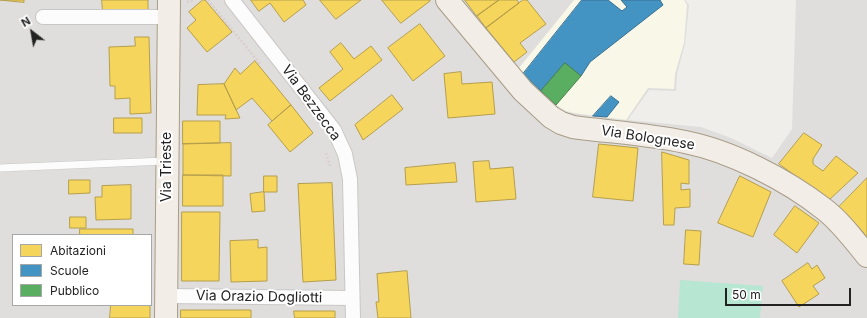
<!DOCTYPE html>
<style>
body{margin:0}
#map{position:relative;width:867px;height:318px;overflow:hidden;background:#f0eeeb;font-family:Inter,sans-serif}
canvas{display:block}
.legend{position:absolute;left:12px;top:234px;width:140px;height:72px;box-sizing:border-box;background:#fff;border:1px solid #a7a7a7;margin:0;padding:5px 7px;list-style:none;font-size:12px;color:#222}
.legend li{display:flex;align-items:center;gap:8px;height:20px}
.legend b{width:20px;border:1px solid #a7a7a7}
.north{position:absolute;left:12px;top:12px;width:40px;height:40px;-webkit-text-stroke:3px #fff;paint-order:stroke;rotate:329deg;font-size:11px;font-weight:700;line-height:16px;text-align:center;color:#222}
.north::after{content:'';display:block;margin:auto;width:14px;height:18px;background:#222;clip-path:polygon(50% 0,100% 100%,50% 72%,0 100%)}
.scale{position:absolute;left:725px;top:288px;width:126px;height:18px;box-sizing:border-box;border:2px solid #222;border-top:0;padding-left:5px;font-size:12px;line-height:14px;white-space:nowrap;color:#222;-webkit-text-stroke:3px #fff;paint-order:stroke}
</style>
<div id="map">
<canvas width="867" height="318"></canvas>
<ul class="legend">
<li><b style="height:11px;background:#f6d55c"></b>Abitazioni</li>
<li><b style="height:11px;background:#4393c3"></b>Scuole</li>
<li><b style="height:11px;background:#5aae61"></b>Pubblico</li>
</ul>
<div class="north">N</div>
<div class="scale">50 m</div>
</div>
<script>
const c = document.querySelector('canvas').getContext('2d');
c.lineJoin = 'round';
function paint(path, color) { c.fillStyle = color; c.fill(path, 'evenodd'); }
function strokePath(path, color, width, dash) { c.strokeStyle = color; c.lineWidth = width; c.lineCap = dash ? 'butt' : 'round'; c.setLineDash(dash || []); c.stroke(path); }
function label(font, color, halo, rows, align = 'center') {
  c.font = font + ' Inter,sans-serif'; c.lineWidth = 4; c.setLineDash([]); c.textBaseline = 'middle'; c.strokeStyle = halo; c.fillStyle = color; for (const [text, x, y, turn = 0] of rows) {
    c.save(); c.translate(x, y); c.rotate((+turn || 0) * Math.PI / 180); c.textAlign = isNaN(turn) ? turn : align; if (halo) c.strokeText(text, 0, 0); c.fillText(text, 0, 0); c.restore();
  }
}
paint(new Path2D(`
 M0,0h685l4,5 -4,39 -8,30 -1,17 -27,-1 -21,30 73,7 30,11 41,20 20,-29 4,-129h71v318h-867zM13,235h138v70h-138z`), '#dfdedc');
paint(new Path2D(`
 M574,0h110l3,5 -3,38 -9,31 -1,15 -26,-1 -22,32 -52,-7 -8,-2 -10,-6 25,-29 -16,-13 -24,28 -22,-23z`), '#f8f7e8');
paint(new Path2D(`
 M680,280l83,6 -3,32h-82z`), '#b7e6d2');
const homes = new Path2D(`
 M0,0h24v2z
 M102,0h46v10l-45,1z
 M203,0h2l27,32 -25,20 -20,-24 9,-8 -7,-8z
 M251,0h52l3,5 -22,17 -14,-19 -11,8z
 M320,0h41l-25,19z
 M382,0h48v1l-29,22z
 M465,0h34l-22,16z
 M499,0h18l2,3 -33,25 -9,-12z
 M523,0h4l19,24 -26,19 7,9 -13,10 -28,-34z
 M420,24l25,32 -32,25 -25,-33z
 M135,37h14l2,76 -21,1v-16l-15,1v-13h-5l-1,-39 26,-1z
 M341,43l13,16 17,-13 11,14 -52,41 -11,-13 24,-19 -13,-17z
 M255,61l36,44 -19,16 -20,-23 -16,12 -12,-26 11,-16 5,6z
 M461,72l1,12 30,-2 3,32 -47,4 -4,-44z
 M224,84l16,34 -15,1 1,-4h-29l1,-30z
 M392,95l11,14 -40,31 -8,-15z
 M291,105l22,28 -23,19 -22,-27z
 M114,118h28v15h-28z
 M183,121h37v22l-37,1z
 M804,133l18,12 -9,14v5l10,7 13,-15 22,17 -29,27 -50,-36z
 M231,143v33l-48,-1v-31z
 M599,144l39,4 -5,53 -40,-4z
 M662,152l27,8v24l-8,-1v7l9,-1v18l-15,1 -1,17h-10z
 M489,161l1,8 23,-2 3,32 -40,3 -3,-40z
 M455,163l2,19 -51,3 -1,-17z
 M183,175h40v31h-40z
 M264,176h13v16h-13z
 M740,176l31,16 -18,45 -35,-14z
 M867,178v60l-4,-6 -24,-25z
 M69,180h21v13l-21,1z
 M332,183l4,97 -33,2 -5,-98z
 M131,185v34l-35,1 -1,-23h7v-11z
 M264,192l1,19 -13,1 -2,-18z
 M795,206l24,17 -22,30 -23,-18z
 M182,212h38l-1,69h-37z
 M70,217h16v11h-16z
 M80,229h53v6h-53z
 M686,230l15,1 -2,34 -15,-1z
 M258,240v8l9,-1v34l-36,1 -1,-41z
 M808,263l4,6 5,-4 8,13 -12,8 6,8 -20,13 -17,-26z
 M407,271l4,47h-33l-2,-16h3l-2,-28z
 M111,305h39v13h-40z
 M181,310h70v8h-70z
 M294,311h41v7h-40z`);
paint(homes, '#f6d55c');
strokePath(homes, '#b69f4b', 1);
const schools = new Path2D(`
 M582,0h26l14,11 5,-4 -6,-7h39l3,5 -73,57 -9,14 -16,-13 -24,28 -18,-17z
 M611,96l8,6 -12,15 -14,-1z`);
paint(schools, '#4393c3');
strokePath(schools, '#397193', 1);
const public = new Path2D(`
 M565,63l16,13 -25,29 -15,-14z`);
paint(public, '#5aae61');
strokePath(public, '#49844e', 1);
const lane = new Path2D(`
 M0,168l165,-7`);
const street = new Path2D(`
 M232,0l102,130 11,24 5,25 3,139
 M43,17h125
 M166,296l186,2`);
const primary = new Path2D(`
 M447,0l76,91 28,26 10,6 12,4c37,5 75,7 112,15 46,9 102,38 139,67 17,13 30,31 43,47
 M166,318l3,-318`);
strokePath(lane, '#c9c8c7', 8);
strokePath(street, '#c9c8c7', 16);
strokePath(primary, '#a79c86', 24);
strokePath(new Path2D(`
 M208,0l53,65
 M187,2l7,-2
 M326,153l4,13`), '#dccecd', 2.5, [2, 2]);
strokePath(lane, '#fdfcfc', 7);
strokePath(street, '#fdfcfc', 14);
strokePath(primary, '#f3ede7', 22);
label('14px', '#222', '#fff', [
 ["Via Bezzecca",311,103,54],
 ["Via Bolognese",648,138,9],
 ["Via Trieste",167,167,-90],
 ["Via Orazio Dogliotti",259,297,1]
]);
</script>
